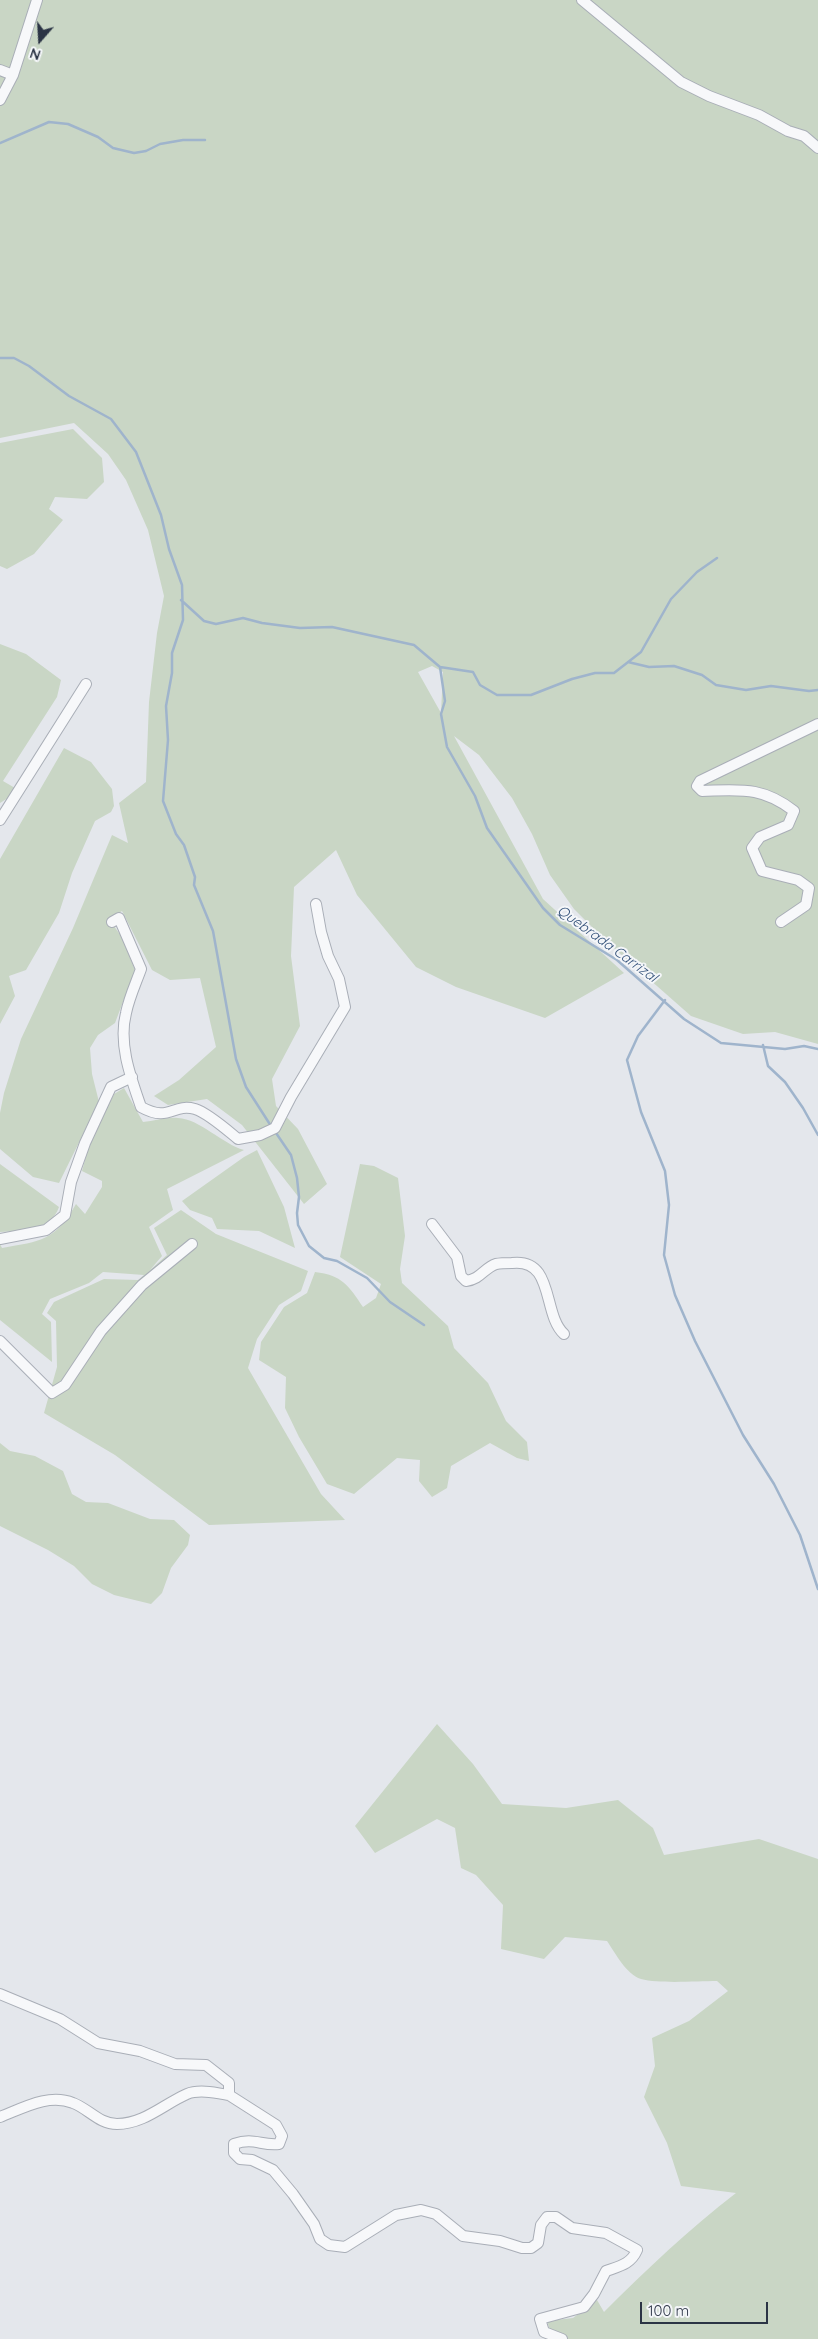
<!DOCTYPE html>
<style>
body{margin:0}
#map{position:relative;width:818px;height:2339px;overflow:hidden;background:#e4e7ec;font-family:Quicksand,sans-serif}
canvas{display:block}
.north{position:absolute;left:15px;top:15px;width:50px;height:50px;-webkit-text-stroke:4px #f4f6f9;paint-order:stroke;rotate:199deg;font-size:14px;font-weight:700;line-height:20px;text-align:center;color:#2b3445}
.north::after{content:'';display:block;margin:auto;width:18px;height:22px;background:#2b3445;clip-path:polygon(50% 0,100% 100%,50% 72%,0 100%)}
.scale{position:absolute;left:640px;top:2302px;width:128px;height:22px;box-sizing:border-box;border:2px solid #2b3445;border-top:0;padding-left:6px;font-size:15px;line-height:18px;white-space:nowrap;color:#2b3445;-webkit-text-stroke:4px #f4f6f9;paint-order:stroke}
</style>
<div id="map">
<canvas width="818" height="2339"></canvas>
<div class="north">N</div>
<div class="scale">100 m</div>
</div>
<script>
const c = document.querySelector('canvas').getContext('2d');
c.lineJoin = 'round';
function paint(path, color) { c.fillStyle = color; c.fill(path, 'evenodd'); }
function strokePath(path, color, width, dash) { c.strokeStyle = color; c.lineWidth = width; c.lineCap = dash ? 'butt' : 'round'; c.setLineDash(dash || []); c.stroke(path); }
function label(font, color, halo, rows, align = 'center') {
  c.font = font + ' Quicksand,sans-serif'; c.lineWidth = 4; c.setLineDash([]); c.textBaseline = 'middle'; c.strokeStyle = halo; c.fillStyle = color; for (const [text, x, y, turn = 0] of rows) {
    c.save(); c.translate(x, y); c.rotate((+turn || 0) * Math.PI / 180); c.textAlign = isNaN(turn) ? turn : align; if (halo) c.strokeText(text, 0, 0); c.fillText(text, 0, 0); c.restore();
  }
}
paint(new Path2D(`
 M0,0h818v1044l-43,-12 -32,2 -52,-18 -84,-74 -33,-33 -24,-34 -18,-41 -20,-36 -33,-43 -25,-19 89,163 81,74 -79,45 -89,-31 -40,-20 -59,-72 -21,-45 -42,37 -3,69 9,70 -28,53 4,27 22,23 29,55 -23,20 -62,-79 -35,-26 -39,6 -14,-9 25,-16 37,-33 -16,-69 -30,2 -18,-10 -30,-59 -13,8 12,17 14,34 -20,53 -17,12 -8,13 2,26 7,28 -40,81 -26,-6 -33,-28v-36l4,-20 17,-54 52,-111 39,-93 16,8 -9,-40 27,-21 3,-80 8,-69 7,-37 -16,-66 -22,-50 -18,-26 -34,-31 -74,15zM432,666l11,6 -2,41 -23,-41z
 M73,429l29,29 2,24 -17,17 -32,-2 -6,12 14,11 -29,34 -27,15 -7,-3v-123z
 M0,644l26,10 35,26 -4,17 -54,84 12,7 -7,10 -8,5z
 M64,748l27,14 21,27 2,17 -3,6 -16,9 -23,52 -13,40 -33,57 -17,6 6,20 -15,28v-165z
 M124,1088l19,34c11,-1 24,-5 35,-4 22,1 44,26 66,32l-77,39 6,21 -24,17 13,29 -12,14 17,-15 -13,-27 27,-18 35,24 92,37 -7,20 -22,14 -22,34 -9,29 73,126 24,26 -136,5 -94,-70 -71,-42 13,-46 -1,-46 -9,-8 7,-11 50,-23 34,1 6,-5 -41,-3 -14,11 -39,16 -8,15 9,8 1,40 -52,-42v-76l2,4c39,-7 53,-7 74,-44l9,10 17,-27v-6l-20,-10 7,-26 25,-51z
 M257,1150l27,57 11,41 -36,-17 -42,-2 -5,-11 -22,-8 -8,-9 62,-44z
 M0,1164l59,43c-9,25 -37,23 -59,25z
 M360,1164l14,2 24,12 7,58 -5,33 2,14 46,43 6,22 34,35 18,38 21,21 2,19 -12,-3 -27,-15 -39,23 -4,22 -15,9 -13,-16 1,-21 -23,-2 -43,36 -27,-10 -28,-47 -14,-29 1,-31 -27,-17 2,-18 23,-35 23,-14 8,-21c27,3 34,14 48,35l13,-9 5,-14 -41,-27z
 M0,1443l10,8 25,5 28,15 9,23 14,8 22,1 42,16 24,1 16,15 -2,10 -17,23 -9,25 -11,11 -37,-9 -22,-11 -18,-18 -26,-16 -48,-24z
 M437,1724l36,40 29,40 64,4 52,-8 35,28 11,27 95,-16 59,20v480h-265l-6,-18 26,-3 24,-18 7,12c42,-42 85,-83 132,-119l-55,-7 -14,-43 -23,-46 11,-31 -3,-28 37,-17 39,-30 -11,-10c-21,0 -57,3 -76,-2 -15,-5 -25,-25 -34,-38l-42,-4 -21,22 -43,-10 2,-44 -27,-30 -15,-7 -6,-40 -18,-9 -62,34 -20,-27z`), '#c9d6c5');
strokePath(new Path2D(`
 M0,143l49,-21 19,2 30,13 15,11 21,5 12,-2 14,-7 23,-4h22
 M0,358h14l15,8 40,30 42,23 25,33 25,63 8,34 13,36 1,35 -11,33v20l-6,33 2,34 -5,61 13,33 8,11 11,32 -1,8 19,46 23,128 10,28 25,39
 M181,600l23,21 12,3 27,-6 19,5 38,5 32,-1 82,18 26,22 5,34 -4,13 6,33 28,49 12,32 56,80 17,17 57,35 67,59 37,24 64,6 19,-3 14,3
 M628,662l21,5 25,-1 28,9 14,10 30,5 25,-4 38,5 9,-1
 M440,667l33,5 7,13 17,10h34l41,-16 23,-6h19l27,-21 30,-53 26,-27 20,-14
 M665,1000l-27,36 -11,24 14,52 24,59 4,34 -5,50 11,40 20,46 48,94 31,49 26,51 18,54
 M763,1045l5,21 17,16 18,26 15,27
 M274,1130l17,25 6,23 2,19 -2,16 1,12 11,21 15,12 13,3 30,17 23,24 34,23`), '#9fb4cc', 2.5);
const street = new Path2D(`
 M582,0l99,82 28,14 50,19 29,16 16,5 14,12
 M0,70l13,5
 M0,100l13,-25 24,-75
 M0,820l86,-136
 M112,922l7,-4 22,51c-5,14 -12,29 -15,44 -8,31 5,65 15,94 29,16 31,-4 54,2 13,4 32,21 43,30l22,-4 15,-7 16,-31 54,-90 -6,-28 -11,-23 -7,-24 -5,-28
 M781,922l25,-17 3,-17 -11,-8 -36,-9 -10,-23 8,-11 28,-12 6,-14c-32,-25 -54,-21 -92,-20l-5,-5 3,-5 118,-57
 M432,1224l25,33 4,19 5,5c15,-2 18,-13 30,-17 5,-1 11,-1 16,-1 43,-5 30,51 52,71
 M0,1239l46,-9 19,-15 6,-33 14,-39 26,-56 21,-10
 M0,1341l52,52 13,-8 36,-54 41,-46 50,-41
 M0,1994l60,25 38,24 42,8 35,13 31,1 23,18v12l47,30 6,11 -3,8c-18,2 -25,-7 -45,0v9l6,6 12,1 21,10 20,24 21,30 6,15 9,6 16,2 51,-32 25,-5 15,4 27,22 37,5 22,7h9l7,-5 3,-18 6,-8h9l16,11 34,5 31,17c-6,14 -17,16 -31,21l-12,23 -10,13 -44,12 4,13 18,7
 M0,2117c23,-9 49,-24 73,-14 16,6 26,21 44,21 27,0 47,-20 70,-30 12,-5 30,-1 42,1`);
strokePath(street, '#a9aeb7', 12);
strokePath(street, '#f7f8fa', 10);
label('italic 14px', '#34527a', '#f4f6f9', [
 ["Quebrada Carrizal",607,944,36]
]);
</script>
